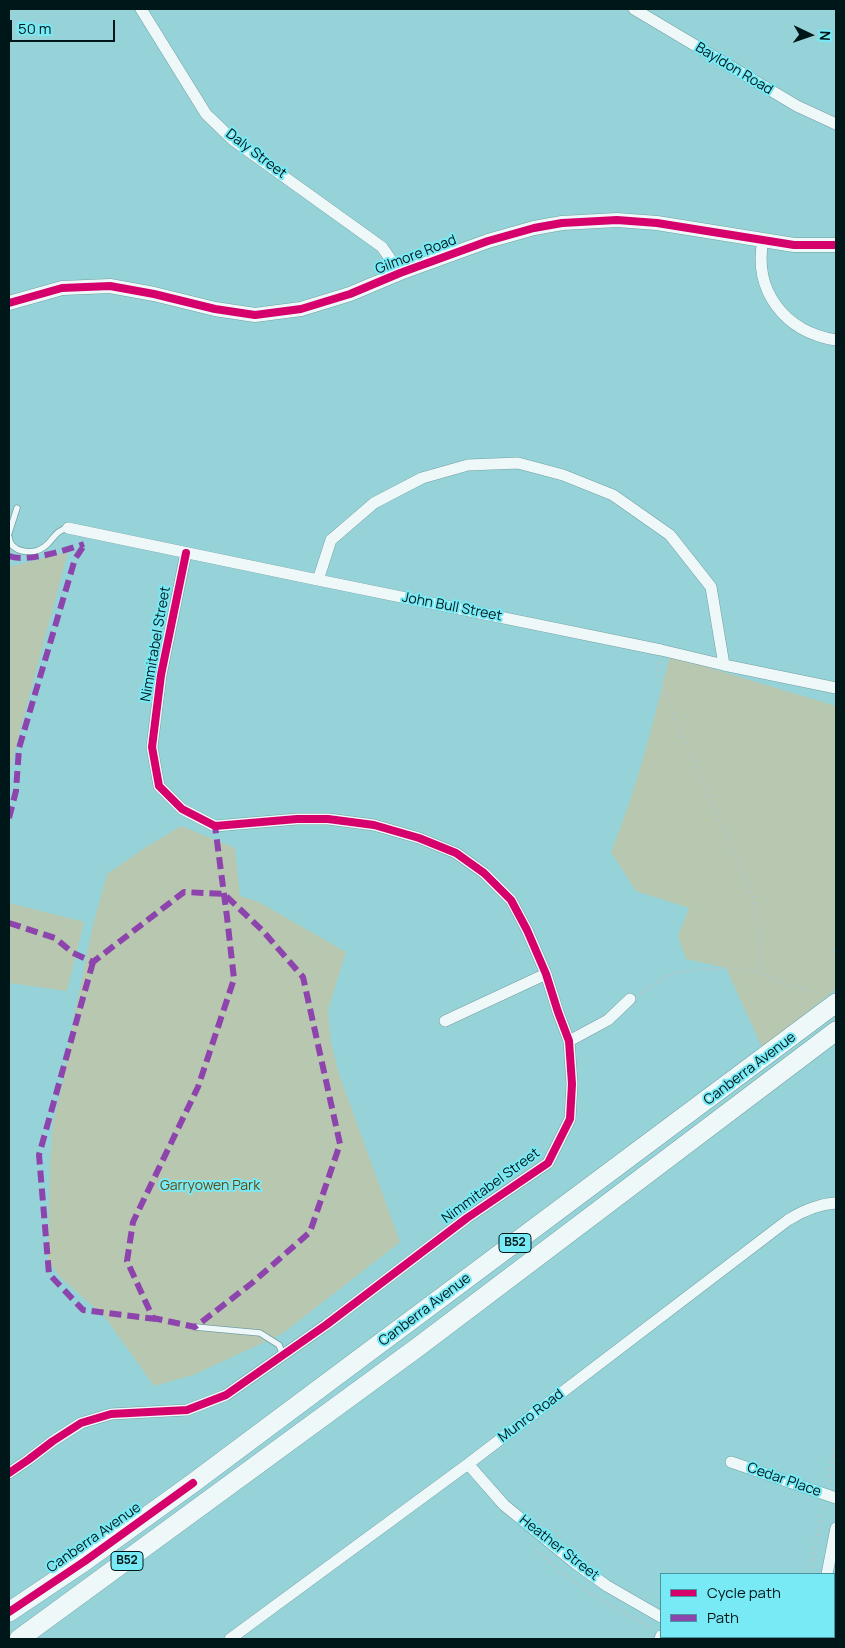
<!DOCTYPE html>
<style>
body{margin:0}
#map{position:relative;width:845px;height:1648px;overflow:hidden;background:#95d3d8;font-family:Manrope,sans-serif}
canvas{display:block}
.frame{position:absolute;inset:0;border:10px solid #00171a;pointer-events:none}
.legend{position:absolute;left:660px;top:1573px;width:175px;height:65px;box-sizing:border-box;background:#78eaf5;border:1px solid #48969d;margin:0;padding:6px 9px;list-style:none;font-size:15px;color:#00171a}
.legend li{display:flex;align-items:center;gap:10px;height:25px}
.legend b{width:25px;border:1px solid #48969d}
.north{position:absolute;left:785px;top:10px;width:50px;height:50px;-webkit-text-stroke:4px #78eaf5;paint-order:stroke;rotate:93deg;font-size:14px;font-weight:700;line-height:20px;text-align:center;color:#00171a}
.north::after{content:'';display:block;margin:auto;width:18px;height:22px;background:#00171a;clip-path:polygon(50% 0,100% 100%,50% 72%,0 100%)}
.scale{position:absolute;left:10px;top:20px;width:105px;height:22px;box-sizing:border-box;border:2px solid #00171a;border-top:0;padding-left:6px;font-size:15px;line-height:18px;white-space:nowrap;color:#00171a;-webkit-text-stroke:4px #78eaf5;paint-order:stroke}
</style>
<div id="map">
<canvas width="845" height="1648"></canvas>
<div class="frame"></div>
<ul class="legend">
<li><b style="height:6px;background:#d6006c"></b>Cycle path</li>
<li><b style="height:6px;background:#8e44ad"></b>Path</li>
</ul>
<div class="north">N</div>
<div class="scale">50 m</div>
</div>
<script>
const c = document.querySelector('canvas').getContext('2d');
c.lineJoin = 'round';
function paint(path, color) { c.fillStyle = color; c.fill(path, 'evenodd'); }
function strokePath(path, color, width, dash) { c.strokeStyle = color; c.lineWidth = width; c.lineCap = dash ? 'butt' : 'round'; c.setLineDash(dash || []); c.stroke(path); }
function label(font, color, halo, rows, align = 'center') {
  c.font = font + ' Manrope,sans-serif'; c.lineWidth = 4; c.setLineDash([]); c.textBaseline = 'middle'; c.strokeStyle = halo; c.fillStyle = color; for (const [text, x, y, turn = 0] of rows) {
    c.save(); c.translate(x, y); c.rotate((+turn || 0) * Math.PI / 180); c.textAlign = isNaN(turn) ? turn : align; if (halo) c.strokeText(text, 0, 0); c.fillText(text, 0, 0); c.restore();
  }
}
paint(new Path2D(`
 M68,552l-59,220v-205z
 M670,656l166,50v240l-3,5 3,1v37l-74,58 -36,-79 -40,-9 -8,-23 11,-28 -53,-17 -25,-39c26,-63 42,-129 59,-196z
 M181,826l54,22 5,48 19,6 87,50 -18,58 3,33 8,31 61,168 -118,92 -89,41 -39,11 -49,-69 -45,-40 -12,-17 2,-98 3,-38 11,-48 8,-49 21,-102 14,-51 39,-27z
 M9,903l75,19 -17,69 -58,-8z`), '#b8c7b0');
const service = new Path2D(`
 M9,533l8,-25
 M9,537c1,16 24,18 35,10 9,-6 11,-17 24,-19
 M195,1327l65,6 19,12 4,10`);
const minor = new Path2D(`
 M141,9l65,105 27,26 149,107 18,26
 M634,9l163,97 39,18
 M763,240c-10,51 22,92 73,100
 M68,528l250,52 343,70 63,15 112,23
 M318,580l13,-40 43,-37 48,-25 46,-13 50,-2 45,12 50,20 57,40 41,52 13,78
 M445,1021l101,-47
 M569,1041l39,-21 22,-21
 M731,1462l105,36
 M468,1464l36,41 71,58 32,23 54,31
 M9,1473l19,-13 25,-19 28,-18 30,-9 76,-4 39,-15 100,-70 141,-107 81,-55 22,-44 2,-35 -3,-43 -11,-29 -12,-38 -19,-44 -16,-30 -27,-27 -28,-20 -37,-15 -45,-13 -46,-6h-31l-82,7 -33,-17 -23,-23 -7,-39 9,-72 25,-122
 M827,1574l9,-46
 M834,1593l2,1
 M709,1637l8,2
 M230,1639l238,-175 320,-244c16,-10 30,-16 48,-17
 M660,1639l1,-3
 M813,1639v-2`);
const tertiary = new Path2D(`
 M9,303l53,-15 48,-2 44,8 61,15 40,6 46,-6 49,-15 50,-21 88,-32 46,-13 28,-5 55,-3 40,3 137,22h42`);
const trunk = new Path2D(`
 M9,1612l76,-51 108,-78 643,-480
 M19,1639l399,-292 418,-316`);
strokePath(service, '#729fa2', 7);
strokePath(minor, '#729fa2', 12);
strokePath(tertiary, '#729fa2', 15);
strokePath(trunk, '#729fa2', 20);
strokePath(new Path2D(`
 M659,662l-1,6 12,40 84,191 6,50 -3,24
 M640,993l31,-19 28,-5h46l68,23
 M828,1483l8,-43
 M535,1548c28,33 79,59 116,80
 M810,1574l13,-69
 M675,1639l9,-1 3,1
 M782,1639l1,-2`), '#b5c7c9', 2.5, [2.5, 4]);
strokePath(service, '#eff8f9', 5.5);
strokePath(minor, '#eff8f9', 11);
strokePath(tertiary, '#eff8f9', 14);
strokePath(trunk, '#eff8f9', 19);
strokePath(new Path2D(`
 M9,556c17,7 57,-6 75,-12
 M9,818l7,-27 3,-43 56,-189 10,-15
 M9,923l46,15 18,15 20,9 91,-70 40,2 38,36 41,47 37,167 -30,88 -58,51 -57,44 -42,-9 -26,-57 6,-39 65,-135 36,-108 -7,-62 -12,-91
 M93,962l-54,193 10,119 34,36 73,9`), '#8e44ad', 6, [12, 6]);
strokePath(new Path2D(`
 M9,303l53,-15 48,-2 44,8 61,15 40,6 46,-6 49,-15 50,-21 88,-32 46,-13 28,-5 55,-3 40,3 137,22h42
 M9,1473l19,-13 25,-19 28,-18 30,-9 76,-4 39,-15 100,-70 141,-107 81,-55 22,-44 2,-35 -3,-43 -11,-29 -12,-38 -19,-44 -16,-30 -27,-27 -28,-20 -37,-15 -45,-13 -46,-6h-31l-82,7 -33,-17 -23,-23 -7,-39 9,-72 25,-122
 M9,1612l76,-51 108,-78`), '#d6006c', 8);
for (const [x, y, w] of [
 [515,1243,32],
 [127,1561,32]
]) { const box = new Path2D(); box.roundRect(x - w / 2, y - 9.5, w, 19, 4); c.fillStyle = '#78eaf5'; c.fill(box); strokePath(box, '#00171a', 1); }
label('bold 12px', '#00171a', null, [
 ["B52",515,1243],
 ["B52",127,1561]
]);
label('14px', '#00171a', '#78eaf5', [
 ["Bayldon Road",734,69,31],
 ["Daly Street",256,154,37],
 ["Gilmore Road",416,255,-21],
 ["John Bull Street",452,607,11],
 ["Nimmitabel Street",156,644,-80],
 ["Canberra Avenue",750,1069,-37],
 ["Nimmitabel Street",491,1186,-36],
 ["Canberra Avenue",425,1310,-37],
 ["Munro Road",531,1416,-37],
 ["Cedar Place",784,1480,19],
 ["Canberra Avenue",94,1538,-35],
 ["Heather Street",559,1548,38]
]);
label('14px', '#644b11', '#78eaf5', [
 ["Garryowen Park",210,1186]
]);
</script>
